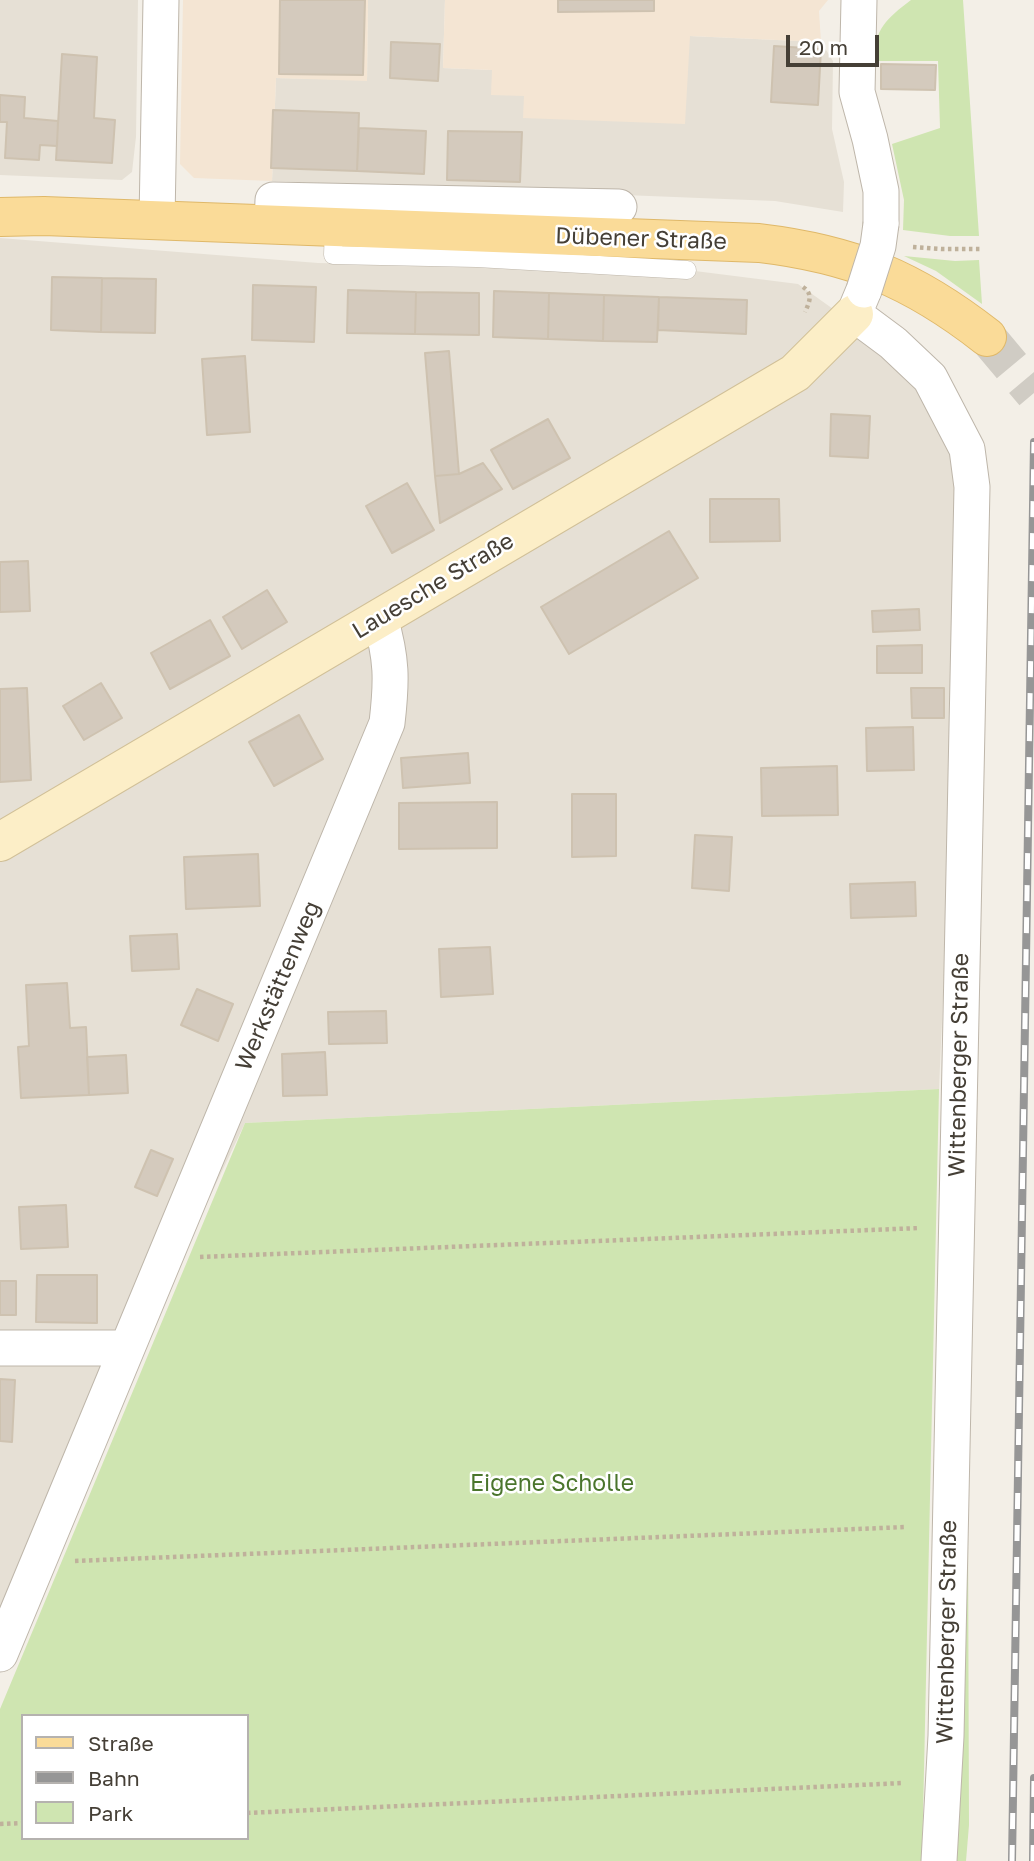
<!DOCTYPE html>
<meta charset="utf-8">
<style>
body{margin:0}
#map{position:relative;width:1034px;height:1861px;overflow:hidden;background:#f3efe7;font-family:"Golos Text",sans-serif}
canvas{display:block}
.legend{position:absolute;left:21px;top:1714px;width:228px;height:126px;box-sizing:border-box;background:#fff;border:2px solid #b5b2af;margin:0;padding:9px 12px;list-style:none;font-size:21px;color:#453f36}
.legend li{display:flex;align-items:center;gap:14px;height:35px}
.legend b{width:35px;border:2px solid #b5b2af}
.scale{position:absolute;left:786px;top:35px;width:93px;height:32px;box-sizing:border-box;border:4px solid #453f36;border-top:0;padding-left:9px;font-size:21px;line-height:24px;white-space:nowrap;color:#453f36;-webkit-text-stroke:5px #fff;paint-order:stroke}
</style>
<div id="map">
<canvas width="1034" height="1861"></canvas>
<ul class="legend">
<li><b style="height:9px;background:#fadb98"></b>Straße</li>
<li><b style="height:9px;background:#969696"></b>Bahn</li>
<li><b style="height:19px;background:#cfe5b1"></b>Park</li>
</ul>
<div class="scale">20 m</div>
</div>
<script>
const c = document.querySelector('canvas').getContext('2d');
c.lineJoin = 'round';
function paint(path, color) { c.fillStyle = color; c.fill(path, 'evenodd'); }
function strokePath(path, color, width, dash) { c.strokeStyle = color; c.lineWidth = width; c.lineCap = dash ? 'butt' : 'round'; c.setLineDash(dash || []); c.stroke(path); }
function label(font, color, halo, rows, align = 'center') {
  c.font = font + ' "Golos Text",sans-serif'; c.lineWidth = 5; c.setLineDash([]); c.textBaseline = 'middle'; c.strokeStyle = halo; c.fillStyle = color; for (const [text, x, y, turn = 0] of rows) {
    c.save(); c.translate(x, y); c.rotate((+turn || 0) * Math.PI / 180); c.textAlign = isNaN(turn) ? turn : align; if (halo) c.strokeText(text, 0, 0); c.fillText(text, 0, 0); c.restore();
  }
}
paint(new Path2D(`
 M0,0h138l-2,137 -4,35 -10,8 -122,-5z
 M368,0h77l-2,68 49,2 32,26v22l166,-82 131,6 12,19 -1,68 12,53 -1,30 -68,-11 -503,-20 4,-103 91,2z
 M0,238l318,25 369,7 111,14 132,94 37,71 -28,640 -694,34 -245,514z`), '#e6e0d5');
paint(new Path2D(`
 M183,0h185l-1,81 -91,-3 -4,103 -78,-3 -14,-14z
 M445,0h383l-9,11 2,31 -131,-6 -5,88 -162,-6 1,-22 -33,-1 1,-25 -49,-2z`), '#f4e5d3');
paint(new Path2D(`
 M911,0h52l16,236h-29l-47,-6 1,-30 -12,-56 48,-16 -2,-67h-66c4,-33 14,-42 39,-61z
 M904,256l51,5 24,-1 3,44 -46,-33z
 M939,1089l-17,772h-922v-152l245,-586zM23,1716h224v122h-224z
 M968,1527l1,298 -3,36h-13z`), '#cfe5b1');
const building = new Path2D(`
 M280,0h85l-2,75 -84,-1z
 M558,0h96v11l-96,1z
 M391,42l49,2 -2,37 -48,-3z
 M774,46l47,3 -3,56 -47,-3z
 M62,54l35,3 -3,61 21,2 -3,43 -56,-3z
 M881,64l55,1 -1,25 -54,-1z
 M0,95l25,2 -1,21 34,3 -1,25 -17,-1 -1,15 -34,-2 2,-36h-7z
 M273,110l86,3 -2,58 -86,-3z
 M359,128l67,3 -2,43 -67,-3z
 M448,131l74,1 -2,50 -73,-2z
 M52,277l50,1 -1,54 -50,-2z
 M102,278l54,1 -1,54 -54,-1z
 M253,285l63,2 -2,55 -62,-2z
 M348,290l68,2 -1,42 -68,-1z
 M494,291l55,2 -1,46 -55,-2z
 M416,292l63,1v42l-64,-1z
 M549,293l55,2 -1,46 -55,-2z
 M604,295l55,2 -2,45 -54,-1z
 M659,297l88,3 -1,34 -88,-4z
 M449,351l10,123 -24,2 -10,-123z
 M245,356l5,76 -43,3 -5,-76z
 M831,414l39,2 -2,42 -38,-2z
 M548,419l22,39 -57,31 -22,-39z
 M483,463l19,26 -62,34 -5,-47 24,-2z
 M407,483l27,47 -42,23 -26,-47z
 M710,499h69l1,42 -70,1z
 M669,531l29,47 -129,76 -28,-47z
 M28,561l2,50 -30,1v-50z
 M267,590l20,32 -45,27 -19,-32z
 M919,609l1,21 -47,2 -1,-21z
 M210,620l20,36 -60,33 -19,-36z
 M922,645v28h-45v-27z
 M101,683l21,35 -38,22 -21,-34z
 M27,688l4,92 -31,2v-93z
 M911,688h33v30h-32z
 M299,715l24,44 -49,27 -25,-44z
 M913,727l1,43 -47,1 -1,-43z
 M468,753l2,30 -67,5 -2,-30z
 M837,766l1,49 -76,1 -1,-48z
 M572,794h44v62l-44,1z
 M497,802v46l-98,1v-46z
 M695,835l37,2 -3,54 -37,-3z
 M258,854l2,52 -74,3 -2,-52z
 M915,882l1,34 -65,2 -1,-34z
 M177,934l2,35 -47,2 -2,-35z
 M490,947l3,47 -52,3 -2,-48z
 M67,983l3,45 16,-1 3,68 -68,3 -3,-51 11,-1 -3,-61z
 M197,989l36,15 -15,37 -37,-16z
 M386,1011l1,32 -58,1 -1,-32z
 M325,1052l2,43 -44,1 -1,-42z
 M126,1055l2,38 -39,2 -2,-38z
 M151,1150l22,9 -16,37 -22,-9z
 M66,1205l2,42 -47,2 -2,-42z
 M37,1275h60v48l-61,-1z
 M0,1281h16v34h-16z
 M0,1379l15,1 -3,62 -12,-1z`);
paint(building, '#d4cabd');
strokePath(building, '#cec2b0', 2);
strokePath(new Path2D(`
 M987,337l47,56`), '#d0ccc4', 38, [38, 19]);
const lane = new Path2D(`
 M334,227l-1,28 144,3 210,12`);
const street = new Path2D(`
 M859,0l-2,92 13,47 11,52v33
 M157,220l4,-220
 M272,225l1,-25 346,7
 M864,290l-10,24 39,29 37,35 37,71 5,38 -26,1249 -7,125
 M0,1348h127
 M0,1654l387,-931c5,-43 5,-64 -7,-105`);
const secondary = new Path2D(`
 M0,842l795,-469 59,-59`);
const primary = new Path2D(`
 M0,217l44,-1 715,27c93,11 154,36 228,94`);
strokePath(lane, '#beb6aa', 19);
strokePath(street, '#beb6aa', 37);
strokePath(secondary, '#d1c098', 40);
strokePath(primary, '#dfb869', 40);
strokePath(new Path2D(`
 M913,247l28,2h41
 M803,287c10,7 7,14 2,25
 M200,1257l720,-29
 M75,1561l831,-34
 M247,1813l656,-30
 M0,1824l23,-1`), '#bfb19b', 4.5, [3.5, 3.5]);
strokePath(lane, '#fff', 18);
strokePath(street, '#fff', 35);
strokePath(secondary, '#fceec7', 38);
strokePath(primary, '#fadb98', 38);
const rail = new Path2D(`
 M1012,1861l22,-1419
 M1033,1861l1,-83`);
strokePath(rail, '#969696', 8);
strokePath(rail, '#fff', 5, [16]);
const streetBridge = new Path2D(`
 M864,290l14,-44 3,-22`);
strokePath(streetBridge, '#beb6aa', 37, []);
strokePath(streetBridge, '#fff', 35);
label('23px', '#453f36', '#fff', [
 ["Dübener Straße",641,239,2],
 ["Lauesche Straße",433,586,-31],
 ["Werkstättenweg",278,986,-67],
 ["Wittenberger Straße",959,1065,-89],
 ["Wittenberger Straße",947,1632,-89]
]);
label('23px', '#4a752c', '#fff', [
 ["Eigene Scholle",552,1484]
]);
</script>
